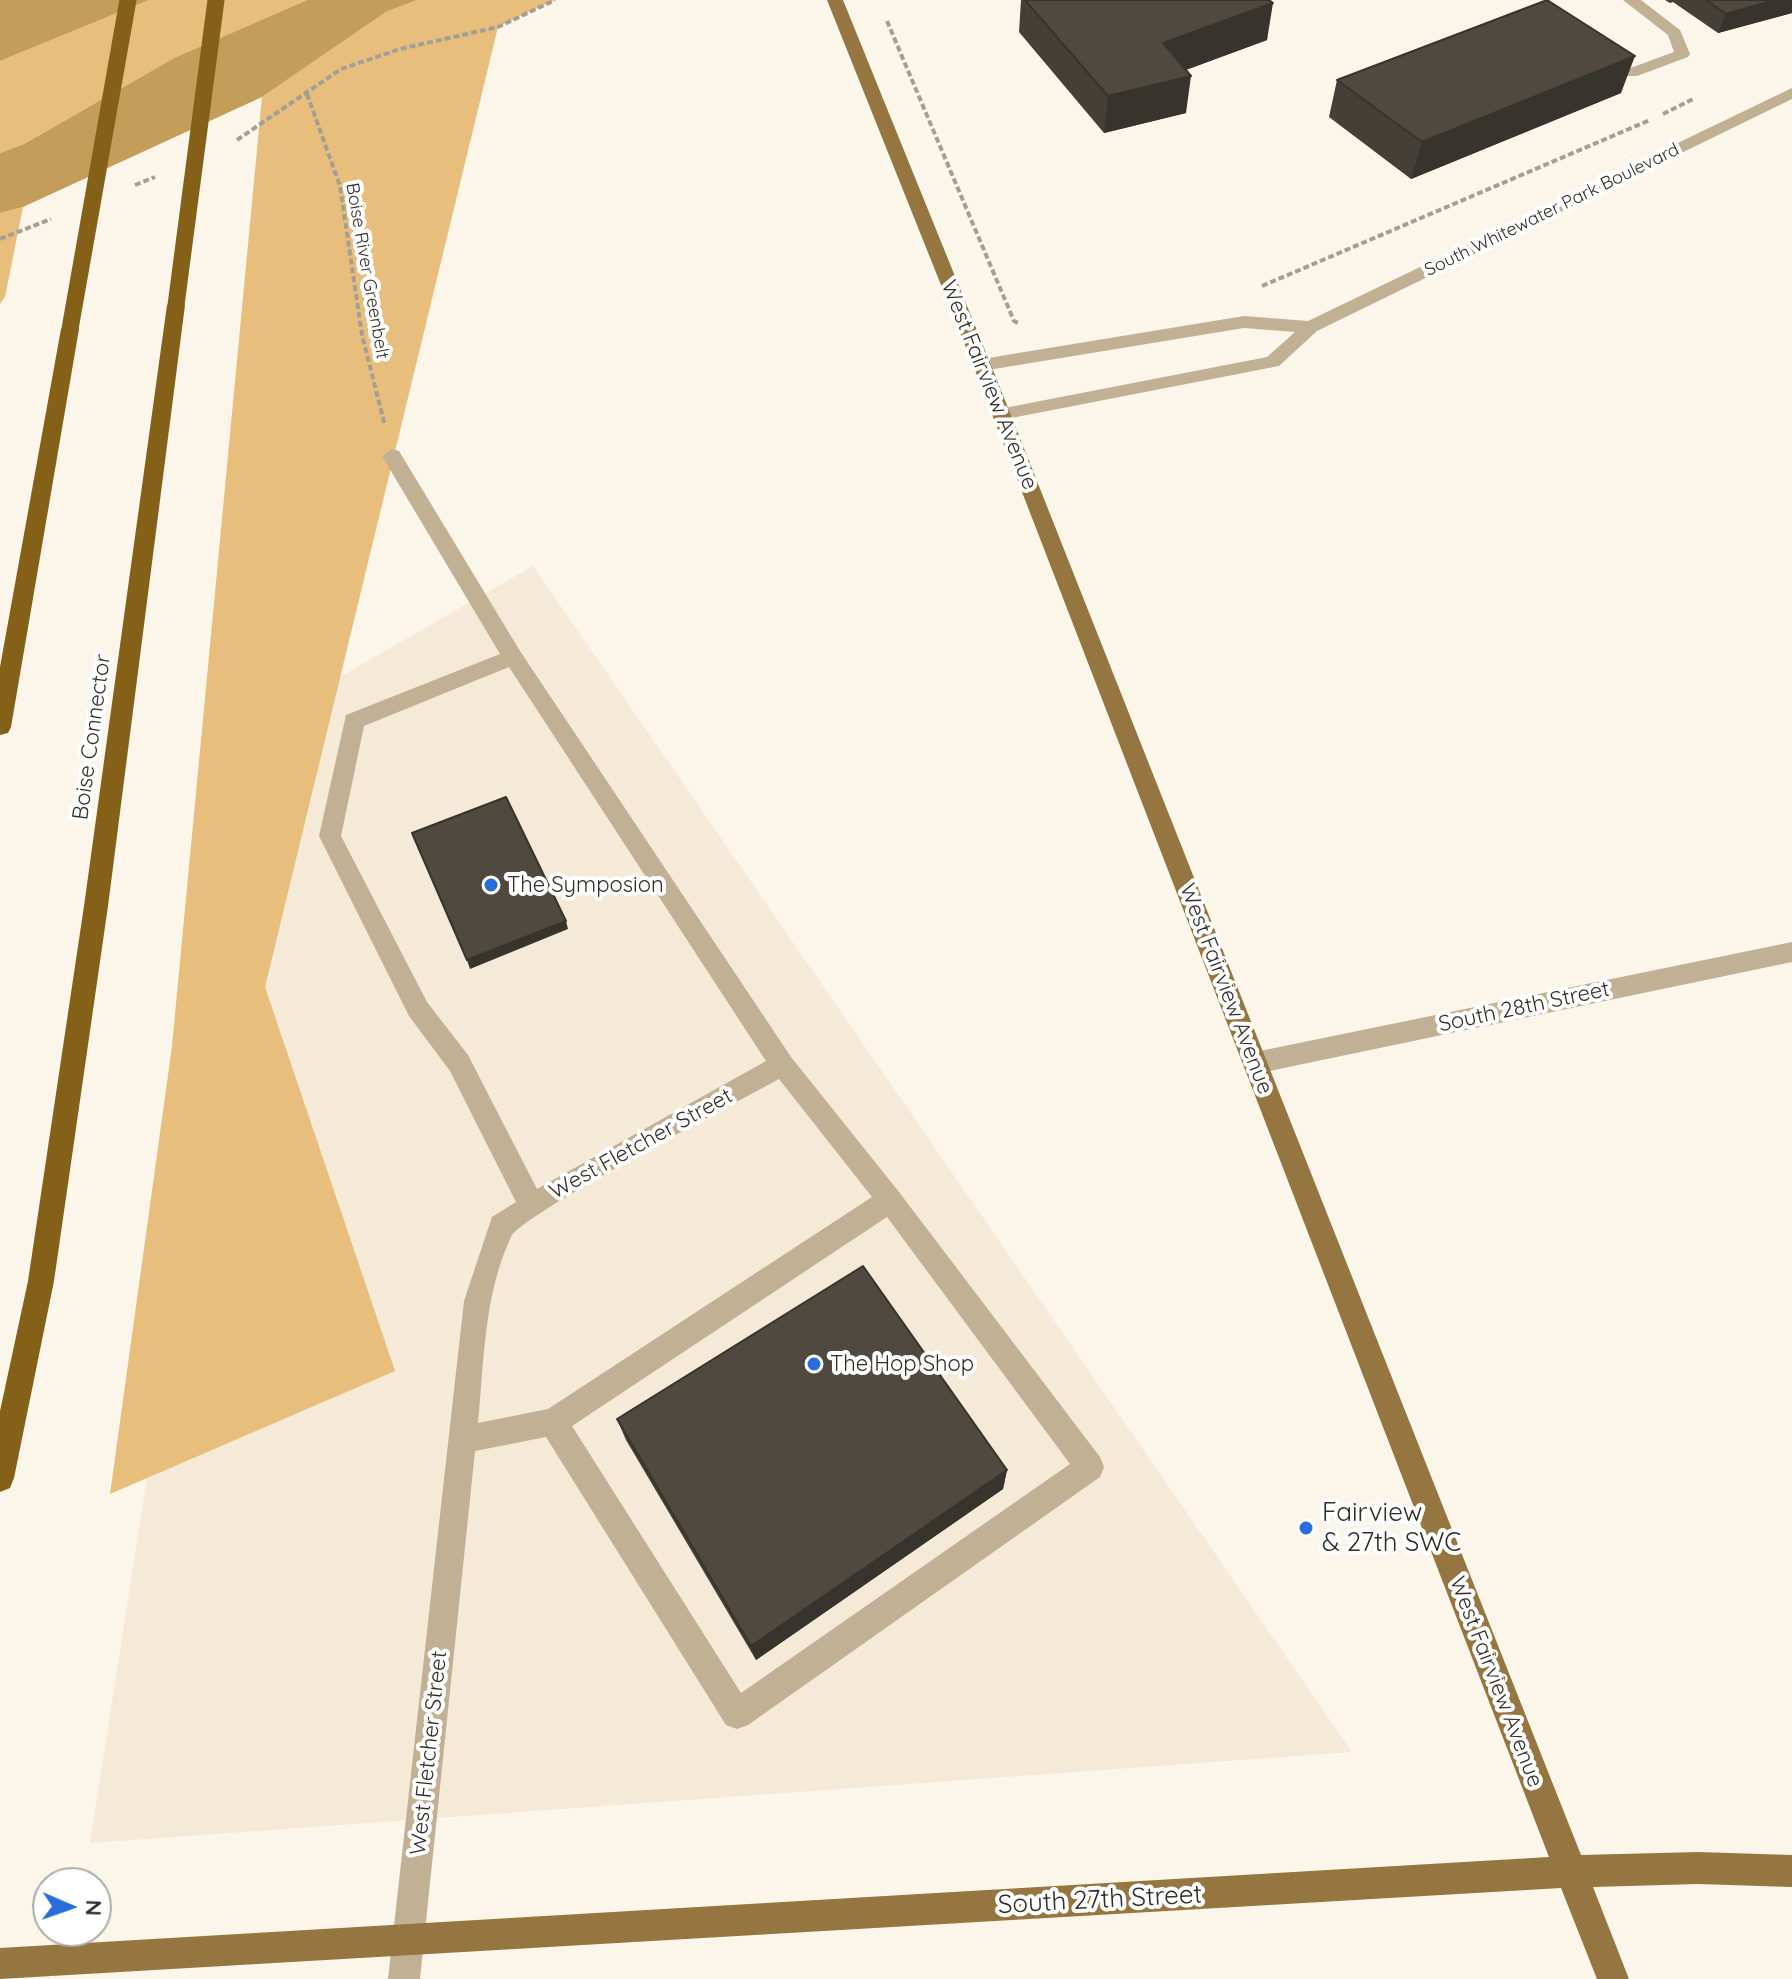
<!DOCTYPE html>
<style>
body{margin:0}
#map{position:relative;width:1792px;height:1979px;overflow:hidden;background:#fcf5e9;font-family:Quicksand,sans-serif}
canvas{display:block}
.north{position:absolute;left:32px;top:1867px;width:80px;height:80px;box-sizing:border-box;background:#fff;border:2px solid #adabaa;border-radius:50%;rotate:92deg;font-size:22px;font-weight:700;line-height:32px;text-align:center;color:#312e2a}
.north::after{content:'';display:block;margin:auto;width:28px;height:36px;background:#276eda;clip-path:polygon(50% 0,100% 100%,50% 72%,0 100%)}
</style>
<div id="map">
<canvas width="1792" height="1979"></canvas>
<div class="north">N</div>
</div>
<script>
const c = document.querySelector('canvas').getContext('2d');
c.lineJoin = 'round';
function paint(path, color) { c.fillStyle = color; c.fill(path, 'evenodd'); }
function strokePath(path, color, width, dash) { c.strokeStyle = color; c.lineWidth = width; c.lineCap = dash ? 'butt' : 'round'; c.setLineDash(dash || []); c.stroke(path); }
function label(font, color, halo, rows, align = 'center') {
  c.font = font + ' Quicksand,sans-serif'; c.lineWidth = 8; c.setLineDash([]); c.textBaseline = 'middle'; c.strokeStyle = halo; c.fillStyle = color; for (const [text, x, y, turn = 0] of rows) {
    c.save(); c.translate(x, y); c.rotate((+turn || 0) * Math.PI / 180); c.textAlign = isNaN(turn) ? turn : align; if (halo) c.strokeText(text, 0, 0); c.fillText(text, 0, 0); c.restore();
  }
}
paint(new Path2D(`
 M533,566l819,1186 -1262,91 175,-1123z`), '#f5e9d7');
paint(new Path2D(`
 M149,0h158l-133,58 -150,86 -24,9v-92z
 M417,0h138l-57,27 -233,960 130,384 -285,123 62,-448 90,-949 124,-85z
 M23,207l-18,90 -5,7v-91z`), '#e7be7c');
paint(new Path2D(`
 M0,0h149l-149,61z
 M307,0h110l-31,12 -124,85 -239,110 -23,6v-60l24,-9 150,-86z`), '#c59d5b');
strokePath(new Path2D(`
 M887,21l127,300 4,2
 M307,94l33,92 22,149 23,91
 M1663,114l30,-15
 M237,140l104,-71 59,-20 98,-22 57,-27
 M135,185l20,-8
 M0,239l51,-20
 M1262,286l388,-166`), '#a49f96', 4, [6, 3]);
paint(new Path2D(`
 M1623,0h18l39,30 10,24 -2,3 -51,19h-12v-6l49,-18 -6,-17z
 M1792,88v11l-475,232 -38,35 -278,54 -9,-6 2,-4 273,-53 28,-25 -51,-4 -262,43 -9,-6 9,-6 262,-43 64,5z
 M392,449l7,2 121,200 271,406 108,135 201,265 4,10 -4,10 -352,248 -11,4 -11,-4 -180,-288 -71,14 -55,528h-32l76,-678 28,-84 24,-15 -66,-131 -41,-55 -90,-180 27,-121 154,-61 -118,-198zM509,667l257,394 -229,128 -69,-134 -41,-53 -86,-166 23,-110zM779,1079l93,118 -324,212 -70,14c6,-61 6,-129 33,-186 10,-22 230,-137 268,-158zM887,1217l183,247 -329,229 -169,-267z
 M1792,942v20l-537,112 -9,-3 -3,-8 3,-8 9,-3z`), '#c2b094');
paint(new Path2D(`
 M827,0h16l148,365 590,1490 117,-3 94,3v32l-94,-3 -105,3 36,92h-32l-36,-91 -1561,91v-31l1549,-91 -576,-1492z`), '#957540');
paint(new Path2D(`
 M176,299l9,6 -77,601 -54,375 -40,197 -4,10 -10,4v-81l28,-130 56,-375 83,-601z
 M70,323l9,6 -68,398 -3,6 -8,2v-68l61,-338z`), '#856019');
strokePath(new Path2D(`
 M176,305l40,-305
 M70,329l58,-329`), '#856019', 17);
paint(new Path2D(`
 M1021,0h248l-2,40 -81,30v43l-82,20 -85,-101z
 M1665,0h127v13l-74,20 -45,-31 -3,1z
 M1337,80l284,13 -210,86 -82,-62z
 M617,1419l390,51 -4,19 -247,171 -130,-220z`), '#443f37');
paint(new Path2D(`
 M1775,0h17v13l-74,20 8,-19z
 M1273,3l-6,37 -109,40 5,-37z
 M1635,56l-14,37 -210,86 11,-37z
 M1191,76l-5,37 -82,20 4,-37z
 M566,921l2,8 -98,40 -3,-9z
 M1007,1470l-4,19 -247,171 -5,-14z`), '#37332d');
const building = new Path2D(`
 M1025,0h244l4,3 -110,40 28,33 -83,20z
 M1547,0l88,56 -213,86 -85,-62z
 M1706,0h69l-49,14z
 M506,797l60,124 -99,39 -55,-127z
 M863,1266l144,204 -256,176 -134,-227z`);
paint(building, '#4f4940');
strokePath(building, '#37332d', 2);
for (const [x, y, r, color] of [
 [491,885,8,"#276eda"],
 [814,1364,8,"#276eda"],
 [1306,1528,8,"#276eda"]
]) { const dot = new Path2D(); dot.arc(x, y, r, 0, 2 * Math.PI); c.fillStyle = color; c.fill(dot); strokePath(dot, '#fff', 3); }
label('18px', '#312e2a', '#fff', [
 ["South Whitewater Park Boulevard",1552,210,-26],
 ["Boise River Greenbelt",367,271,80]
]);
label('22px', '#312e2a', '#fff', [
 ["West Fairview Avenue",989,385,68],
 ["Boise Connector",92,737,-82],
 ["West Fairview Avenue",1226,989,69],
 ["South 28th Street",1524,1007,-12],
 ["West Fletcher Street",641,1144,-29],
 ["West Fairview Avenue",1496,1682,69],
 ["West Fletcher Street",429,1753,-84]
]);
label('22px', '#312e2a', '#fff', [
 ["The Symposion",507,885],
 ["The Hop Shop",830,1364]
], 'left');
label('26px', '#312e2a', '#fff', [
 ["Fairview",1322,1513],
 ["& 27th SWC",1322,1543]
], 'left');
label('26px', '#312e2a', '#fff', [
 ["South 27th Street",1100,1900,-3]
]);
</script>
